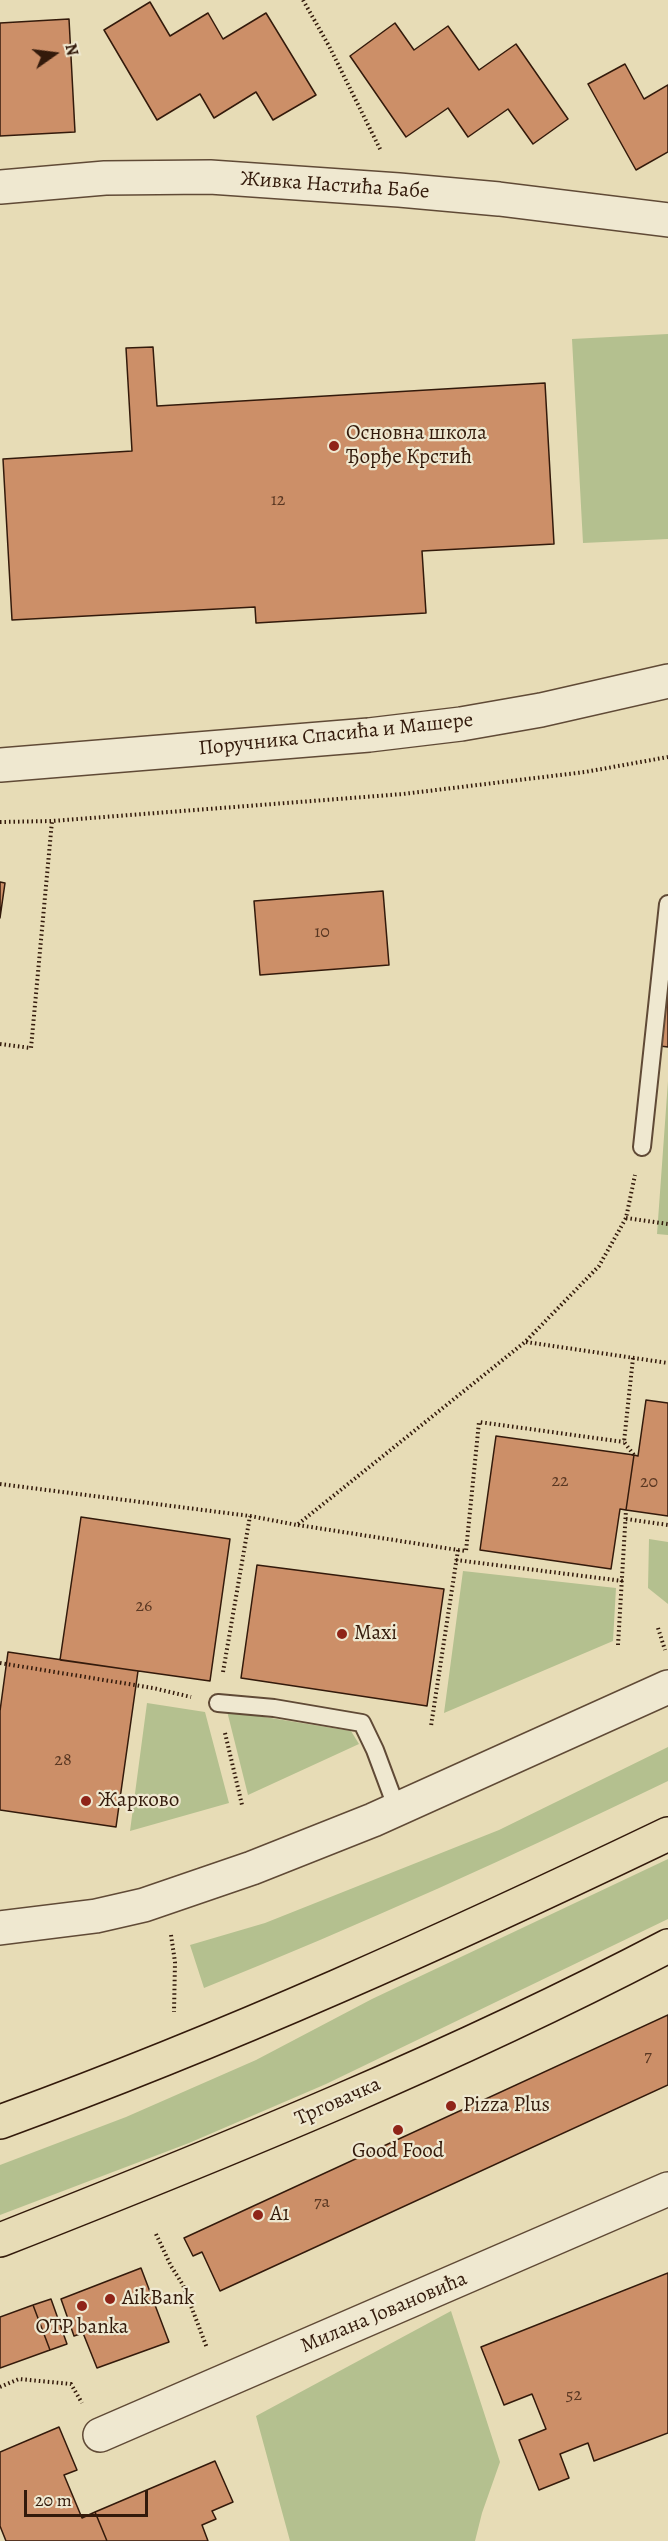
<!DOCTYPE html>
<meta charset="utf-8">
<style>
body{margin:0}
#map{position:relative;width:668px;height:2541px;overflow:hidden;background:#e7dcb6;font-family:Alegreya,serif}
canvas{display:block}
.north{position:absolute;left:24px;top:24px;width:60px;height:60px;-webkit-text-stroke:4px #efe8d0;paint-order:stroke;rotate:76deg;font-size:16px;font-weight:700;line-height:24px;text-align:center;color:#331a0b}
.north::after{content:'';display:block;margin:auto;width:21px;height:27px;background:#331a0b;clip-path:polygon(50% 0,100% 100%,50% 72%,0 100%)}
.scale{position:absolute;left:24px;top:2490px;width:124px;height:27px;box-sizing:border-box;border:3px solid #331a0b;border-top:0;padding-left:8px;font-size:18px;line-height:21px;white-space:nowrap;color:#331a0b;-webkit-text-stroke:4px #efe8d0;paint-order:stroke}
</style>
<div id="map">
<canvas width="668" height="2541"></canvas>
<div class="north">N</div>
<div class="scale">20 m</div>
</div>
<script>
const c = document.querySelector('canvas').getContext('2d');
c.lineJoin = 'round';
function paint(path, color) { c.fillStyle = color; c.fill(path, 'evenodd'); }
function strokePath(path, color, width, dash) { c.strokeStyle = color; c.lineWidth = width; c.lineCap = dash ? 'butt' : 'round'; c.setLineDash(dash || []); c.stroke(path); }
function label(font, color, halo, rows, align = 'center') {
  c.font = font + ' Alegreya,serif'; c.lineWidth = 4.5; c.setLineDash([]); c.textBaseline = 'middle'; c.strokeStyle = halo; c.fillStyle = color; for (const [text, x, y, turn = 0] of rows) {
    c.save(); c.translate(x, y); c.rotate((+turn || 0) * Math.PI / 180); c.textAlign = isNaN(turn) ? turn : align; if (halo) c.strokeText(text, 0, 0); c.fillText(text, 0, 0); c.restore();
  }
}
paint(new Path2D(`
 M668,334v205l-85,4 -11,-204z
 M668,1081v154l-11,-1z
 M649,1539l19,3v62l-20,-16z
 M463,1571l153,17 -3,53 -169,72z
 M147,1703l58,9 24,91 -99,28z
 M227,1711l124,20 8,13 -111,51z
 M668,1747v34c-153,74 -307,144 -464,207l-14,-43 75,-22 234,-93z
 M668,1859v60l-342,165 -137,59 -189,72v-50l126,-48 130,-57 116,-61z
 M451,2311l49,151 -18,51 -7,28h-185l-34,-125z`), '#b4c08f');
const building = new Path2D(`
 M150,2l20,34 38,-23 15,26 43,-26 50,82 -43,25 -17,-28 -42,26 -14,-24 -43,26 -53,-90z
 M69,19l6,113 -75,4v-113z
 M395,23l19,27 34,-24 31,44 37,-26 52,75 -35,25 -25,-35 -40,28 -20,-29 -42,29 -56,-81z
 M625,64l19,35 24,-14v67l-32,18 -48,-86z
 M153,347l4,59 388,-23 9,161 -132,7 4,62 -170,10 -1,-16 -243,13 -9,-161 129,-8 -6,-103z
 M0,882l5,1 -5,35z
 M383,891l6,74 -129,10 -6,-74z
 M668,986v61l-8,-1z
 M646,1400l22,3v113l-42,-6 8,-55 4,1z
 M496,1436l138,19 -8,55 -6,-1 -9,60 -131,-19z
 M81,1517l149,22 -20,142 -150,-21z
 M257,1565l187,24 -17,117 -186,-28z
 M8,1652l130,19 -22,156 -116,-17v-99z
 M668,2015v70l-448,206 -18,-39 -9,4 -9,-18z
 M141,2268l28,74 -72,26 -14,-35 -9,3 -13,-37z
 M668,2273v160l-74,28 -6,-18 -28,11 9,24 -30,12 -20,-50 27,-11 -14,-35 -28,11 -23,-58z
 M51,2299l16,45 -17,6 -17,-45z
 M33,2305l17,45 -50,18v-51z
 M59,2427l18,43 -13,5 18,43 13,-6 12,29h-101l-6,-15v-74z
 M215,2461l18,41 -21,9 4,8 -14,6 6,16h-101l-12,-29z`);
paint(building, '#cc8f68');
strokePath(building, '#331a0b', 1.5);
const service = new Path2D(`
 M642,1147l26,-243
 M218,1703l56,5 88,15 13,27 22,59`);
const minor = new Path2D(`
 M0,187l105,-9 105,-1 189,13 100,9 169,21
 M0,765l369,-30 92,-11 80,-14 127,-29
 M0,1928l96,-12 48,-11 108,-37 121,-48 295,-133
 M100,2435l568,-246`);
const primary = new Path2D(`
 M0,2122c228,-83 449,-183 668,-288
 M0,2240c226,-89 452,-181 668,-294`);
strokePath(service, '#604a36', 20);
strokePath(minor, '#604a36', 36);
strokePath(primary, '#331a0b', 36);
strokePath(new Path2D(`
 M303,0l26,46 52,105
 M0,822l52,-1 351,-27 182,-22 83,-15
 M0,1044l31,4 21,-227
 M626,1218l42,6
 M526,1342l142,21
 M633,1358l-9,84 10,13
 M0,1484l250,32 47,9 228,-183 74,-76 27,-48 9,-43
 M626,1519l42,6
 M298,1525l160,25 -27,176
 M458,1550l8,1 13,-129 145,20
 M456,1560l167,21
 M658,1628l7,22
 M618,1645l8,-135
 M0,1663l153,25 38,9
 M223,1672l27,-156
 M225,1733l17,72
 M171,1935l4,27 -1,50
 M156,2234l15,32 12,19 24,63
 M0,2387l19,-8 52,5 11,19`), '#331a0b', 4, [1.5, 3]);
strokePath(service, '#efe8d0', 16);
strokePath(minor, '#efe8d0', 33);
strokePath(primary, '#e7dcb6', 33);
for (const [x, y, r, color] of [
 [334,446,6,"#8f2418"],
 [342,1634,6,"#8f2418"],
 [86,1801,6,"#8f2418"],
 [451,2106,6,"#8f2418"],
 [398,2130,6,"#8f2418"],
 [258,2215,6,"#8f2418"],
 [110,2299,6,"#8f2418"],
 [82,2306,6,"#8f2418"]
]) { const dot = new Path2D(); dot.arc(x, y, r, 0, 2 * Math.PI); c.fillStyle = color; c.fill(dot); strokePath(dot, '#efe8d0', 2); }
label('18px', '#593722', null, [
 ["12",278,501],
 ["10",322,933],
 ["22",560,1482],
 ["20",649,1483],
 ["26",144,1607],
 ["28",63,1761],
 ["7",648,2057],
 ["7a",322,2203],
 ["52",574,2396]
]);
label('21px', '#331a0b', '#efe8d0', [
 ["Живка Настића Бабе",335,186,4],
 ["Поручника Спасића и Машере",336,735,-6],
 ["Трговачка",338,2102,-24],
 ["Милана Јовановића",384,2313,-23]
]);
label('21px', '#331a0b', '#efe8d0', [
 ["Основна школа",346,434],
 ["Ђорђе Крстић",346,458],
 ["Maxi",354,1634],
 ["Жарково",98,1801],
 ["Pizza Plus",463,2106],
 ["Good Food",398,2152,"center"],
 ["A1",270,2215],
 ["AikBank",122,2299],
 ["OTP banka",82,2328,"center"]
], 'left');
</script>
